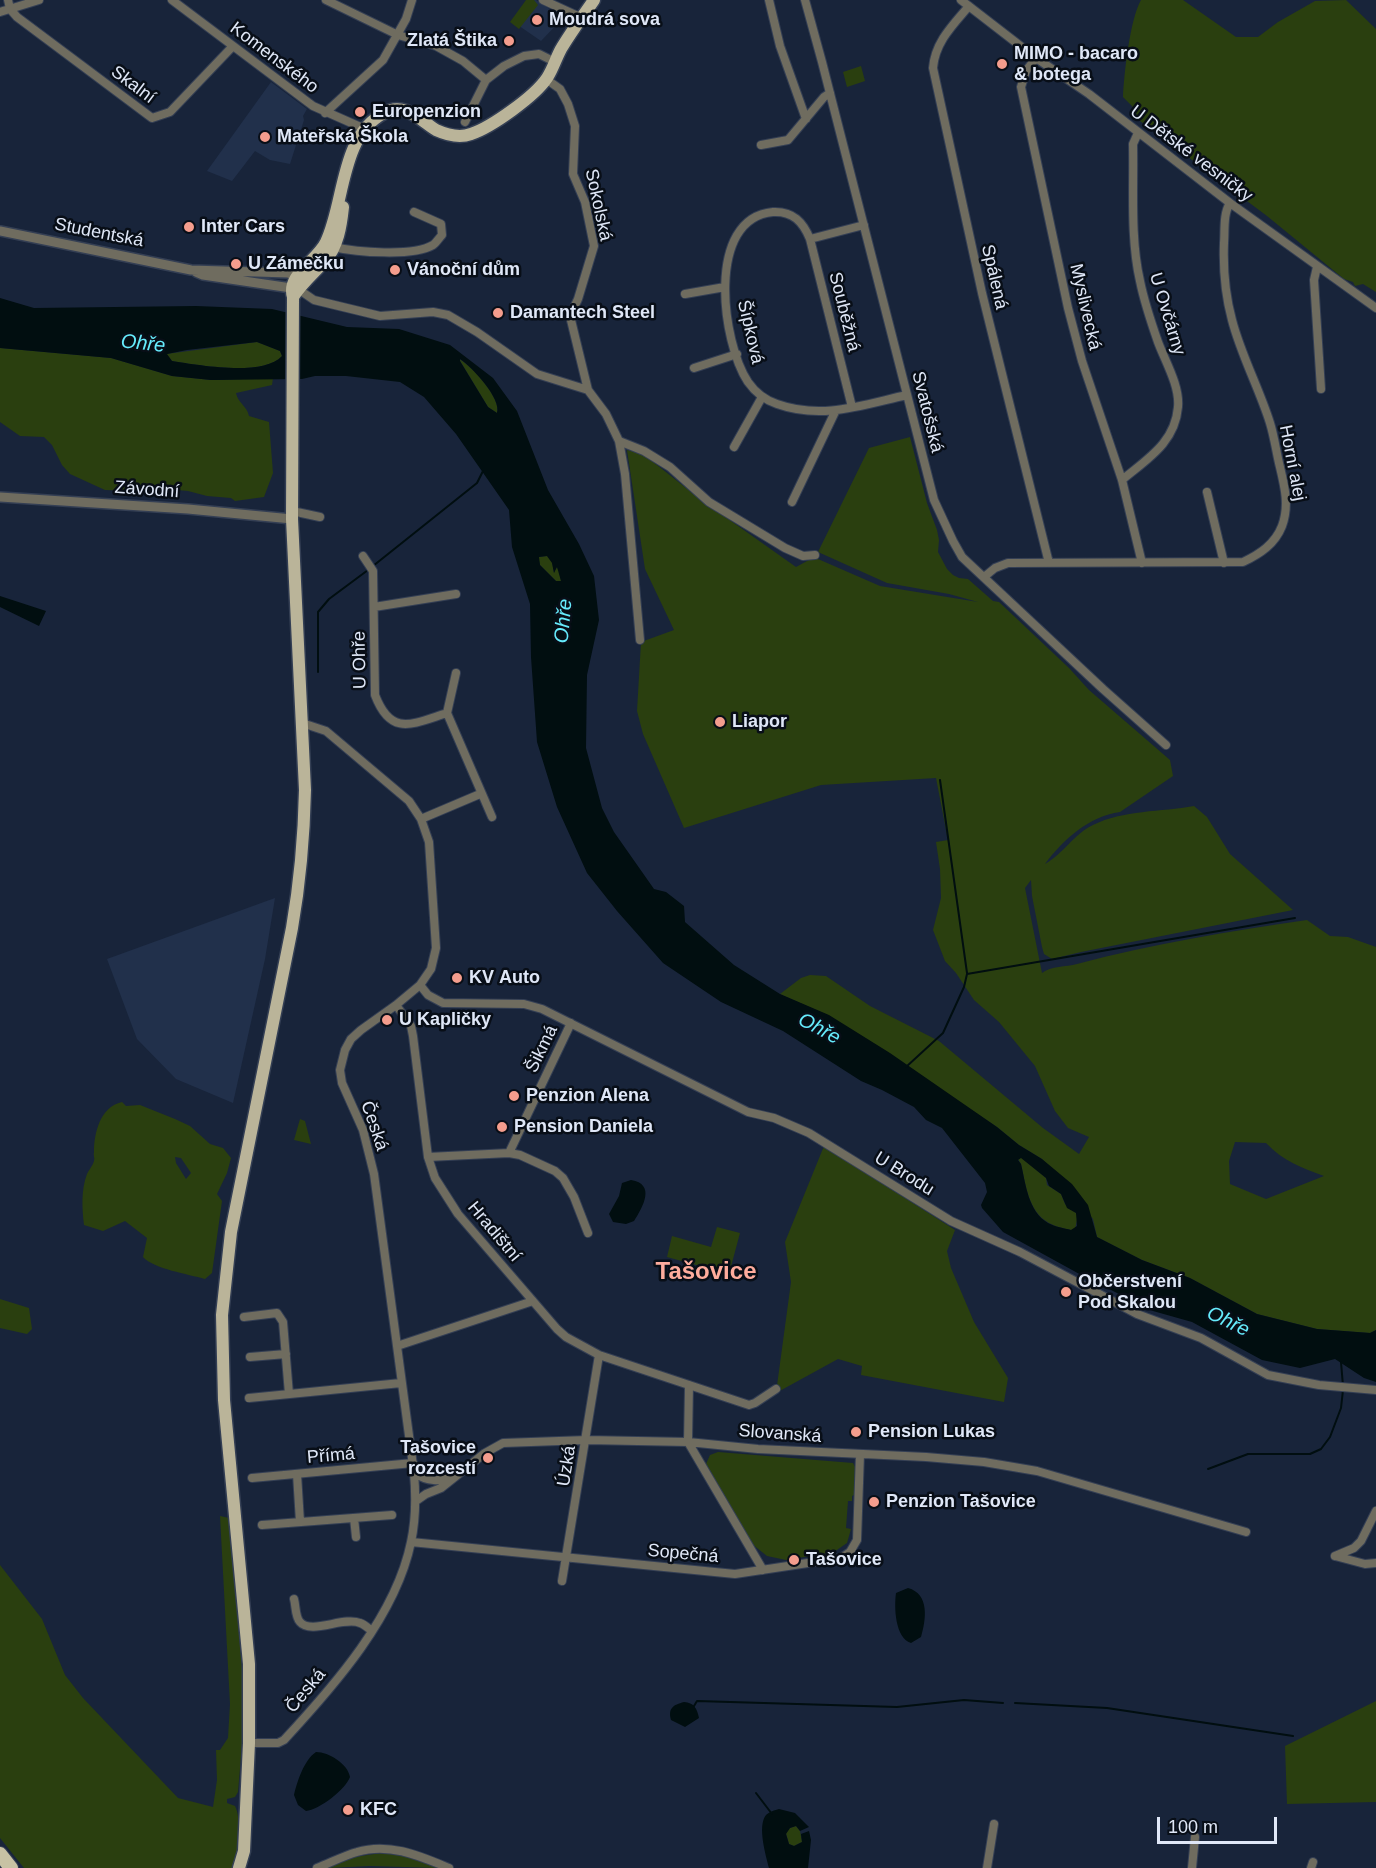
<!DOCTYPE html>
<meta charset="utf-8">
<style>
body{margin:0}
#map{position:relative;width:1376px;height:1868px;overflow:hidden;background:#18243a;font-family:Arial,sans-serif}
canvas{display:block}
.scale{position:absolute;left:1157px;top:1817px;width:120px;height:27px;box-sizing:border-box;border:3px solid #dfe7f7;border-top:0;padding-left:8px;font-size:18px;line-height:21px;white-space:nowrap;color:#dfe7f7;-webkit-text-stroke:4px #080e17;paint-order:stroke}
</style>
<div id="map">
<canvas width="1376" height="1868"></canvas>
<div class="scale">100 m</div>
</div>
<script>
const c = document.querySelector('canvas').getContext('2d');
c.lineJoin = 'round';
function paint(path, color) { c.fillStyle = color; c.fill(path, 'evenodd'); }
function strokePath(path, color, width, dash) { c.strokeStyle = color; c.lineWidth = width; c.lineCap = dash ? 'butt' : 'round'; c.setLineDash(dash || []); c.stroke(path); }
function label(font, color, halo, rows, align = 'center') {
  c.font = font + ' Arial,sans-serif'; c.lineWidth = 5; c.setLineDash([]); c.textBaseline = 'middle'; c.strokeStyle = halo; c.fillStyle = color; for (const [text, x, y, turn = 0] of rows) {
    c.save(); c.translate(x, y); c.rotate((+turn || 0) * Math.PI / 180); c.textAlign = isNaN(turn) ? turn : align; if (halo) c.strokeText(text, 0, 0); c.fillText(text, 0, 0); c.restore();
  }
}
paint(new Path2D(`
 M528,0h8l27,18 -22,23 -29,-20z
 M271,82l36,27 -4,7 1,4 -14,44 -20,-4 -15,-9 -23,30 -25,-10z
 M275,898l-10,61 -32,144 -57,-24 -39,-40 -30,-80z`), '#21304b');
paint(new Path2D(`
 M526,0h8l4,5 -19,24 -9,-7z
 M1141,0h42l53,37h22l20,-15 37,-21 31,-1 30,29v263l-13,-8 -8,2 -2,-4 -9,-3 -77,-63 -127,-95 -8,-15 -9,-9c1,-23 7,-78 18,-97z
 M861,66l4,15 -18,6 -4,-15z
 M257,342l23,9 2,5c-19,21 -84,9 -110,5l-6,-7z
 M0,348l111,10 61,18 39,4 62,-2 -1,7 -36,8c2,10 11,13 13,23l20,6 4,51 -9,24 -29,4 -4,-3 -24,-2 -19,-5 -33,-3 -22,3 -28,-1 -35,-16 -8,-9 -10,-20 -8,-8 -24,-1 -20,-14z
 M459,359c12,6 43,40 38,54l-9,-6z
 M910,437l17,66 10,27 2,10 -1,12 9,17 6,6 6,3 9,1 25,22 6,1 70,66 20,22 81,70 3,16 -53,36c-31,4 -57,28 -75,52 18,-10 29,-30 48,-39 30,-15 68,-13 101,-19l13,11 23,37 63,56 -212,42 -29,7 -8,-5 -2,-7 -10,-51 -1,-16 -6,8 17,85c9,-7 24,-6 35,-9 75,-20 153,-33 230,-44l23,16 18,1 28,10v383l-6,3 -53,-4 -60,-15 -67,-36 -48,-18 -45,-23 -4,-18 -51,-60 -23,-14 -22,-18 -168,-111 -49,-22 21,-16 9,-3 16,1 44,30 69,35 104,87 36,26 10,-17 -21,-9 -13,-17 -20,-45 -36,-44 -25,-22 -18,-27 -11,-12 -12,-31 8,-32 -1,-29 -4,-27 12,-2 -12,-62 -115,7 -137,43 -41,-94 -6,-23 4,-69 33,-12 -29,-61 -18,-119 16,4 57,45 96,68 13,-7 9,-1 62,27 98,16 -29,-8 -62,-11 -69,-31 51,-104zM1235,1142l31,1c17,18 36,25 58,33l-58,23 -36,-15 -1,-23z
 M547,556l5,6 2,11 2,-6 3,3 2,11h-5l-16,-16 -2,-8z
 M122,1102l4,4 14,-1 35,14 15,7 20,18 13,4 8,10 -4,15 -10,21 5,7 -10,72 -7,6c-17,-5 -51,-10 -62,-22l4,-19 -22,-17 -22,10 -19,-6c-2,-17 -3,-35 3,-51 2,-4 6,-9 7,-13 1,-3 -1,-6 0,-9 0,-19 6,-45 28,-50zM175,1157l6,1 10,15 -5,6 -10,-16z
 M300,1119l5,2 6,23 -17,-4z
 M824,1146l131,84 -8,21 4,17 23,54 34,56 -4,24 -143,-27 1,-9 -24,-7 -62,34 15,-111 -6,-40z
 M1021,1157l25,21 1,7 14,9 4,10 11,9 2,3 -3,13 -4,1c-7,-2 -15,-3 -22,-7 -21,-12 -23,-38 -28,-59l-3,-5z
 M717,1227l23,6 -11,41 -62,-17 5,-21 39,11z
 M0,1299l29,9 3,21 -5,5 -27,-6z
 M718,1452l135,11 2,4 -1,28 -2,1v5h-4l-2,27 5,1 -4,14 -13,9 -48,8 -19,-4 -15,-12 -46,-80 4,-9z
 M220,1516l9,2 13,151v76l-4,47 -3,5 -8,2v4l8,3c7,13 3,48 -1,62h-210l-24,-30v-273l42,54 23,56 18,23 95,100 35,9 4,-27 -1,-30h4l8,-12 2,-34z
 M1376,1701v101l-89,2 -2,-58z
 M796,1826l4,5 2,11 -8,4 -5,-2 -3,-11 4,-5z
 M381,1853l26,3 31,12 -68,-2 -42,2 26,-11z`), '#2a3f0f');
paint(new Path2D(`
 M0,298l34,10 162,-2 76,3 75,18 52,2 51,16 43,33 24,33 31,79 31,54 15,32 5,44 -12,55 -1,73 16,60 12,24 40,57 12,3 18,14 1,16 49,43 46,29 49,21 61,38 107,74 22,18 23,14 30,25 16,21 9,32 45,23 48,18 67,36 60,15 53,4 6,-3v52l-12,-4 -29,-19 -35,9 -38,-8 -70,-38 -39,-11 -70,-35 -80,-44 -21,-24 -1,-3 6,-13 -2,-9 -43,-55 -16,-8 -12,-13 -32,-17 -21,-9 -78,-50 -62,-29 -58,-39 -46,-52 -30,-38 -30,-66 -20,-65 -6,-85 -1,-53 -18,-57 -3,-37 -53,-76 -32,-37 -24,-15 -54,-6h-31l-13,3 -91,1 -39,-4 -61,-18 -111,-10zM257,342l23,9 2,5c-19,21 -84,9 -110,5l-5,-7 20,-4zM460,359c12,8 42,40 37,54l-9,-6 -28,-46zM547,556l5,7 2,10 3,-6 4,14h-5l-16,-16 -1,-8zM1021,1158l25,20 3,8 12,8 6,14 9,5 1,13 -6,4c-7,-2 -16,-3 -23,-7 -20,-12 -22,-38 -27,-59l-3,-4z
 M0,596l46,15 -7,15 -39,-19z
 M631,1180c25,4 12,27 3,41l-8,3 -13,-2 -4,-8 10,-18 3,-13z
 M908,1588c22,6 18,32 13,49l-10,6c-16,-5 -17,-36 -15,-50z
 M684,1702c10,1 13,6 15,16l-14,9 -14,-7c-3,-12 2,-15 13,-18z
 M316,1752c13,0 32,12 34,25 -4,12 -31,33 -44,34l-8,-6 -4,-10c3,-13 10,-35 22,-43z
 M779,1809l16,4 14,14 -9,4 -4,-5 -6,2 -4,6 3,10 5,2 8,-4 -1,-8 8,-3 2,9 -3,28h-39c-3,-12 -12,-42 -3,-53 3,-3 9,-5 13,-6z`), '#010e10');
strokePath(new Path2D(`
 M373,566l104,-83 6,-12
 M318,672v-60l11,-13 39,-29
 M940,780l27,193
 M906,1067l37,-34 21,-46 3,-13 328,-56
 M1341,1362l2,24
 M1208,1469l40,-15h62l11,-5 9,-12 11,-29 2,-18
 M1015,1703l92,5 186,28
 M694,1706l3,-5 200,6 67,-7 39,3
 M756,1793l16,21`), '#010e10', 2);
const minor = new Path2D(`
 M8,0l2,9 7,8 135,101 18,-6 63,-66
 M172,0l141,106 52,23
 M326,0l72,35 38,11 27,15 23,19
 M543,0l39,18
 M769,0l11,46 26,73
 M805,0l17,62 112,438 19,41 9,16 141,132 63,56
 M961,0l75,58 53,36 141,109 146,105
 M969,6c-16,19 -34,36 -36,62l49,225 67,270
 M0,12l39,-12
 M1036,58l-10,13 -5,16 47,221 14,53 40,119 20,83
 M546,79l14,10 8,15 7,22 -2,48 12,28 9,44 -16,53 -8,17 18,74 18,24 13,27 25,10 26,16 39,35 76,46 18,8 12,-1
 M325,113l58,-53 23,-41 6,-19
 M465,122l21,-42 18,-14 20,-10 15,-2 16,8
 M761,145l27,-5 36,-43 6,-4
 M810,239l54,-14
 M333,247c23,5 80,10 100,-2 3,-2 6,-7 9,-10l-1,-11 -27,-12
 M1317,267l-3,13 7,109
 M298,289l16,11 66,16 53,-4 15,3 29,17 60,42 51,16
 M685,294l40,-7
 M694,368l43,-14
 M852,407l-42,-168c-7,-17 -17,-28 -37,-27 -68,6 -51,131 -25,170 7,10 17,18 29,22 45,16 85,1 130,-9
 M619,441l6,33 15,166
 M734,447l28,-50
 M1122,480c25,-21 53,-37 56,-73 2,-21 -13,-46 -20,-65 -7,-20 -14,-41 -18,-61 -10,-43 -6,-94 -7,-137l5,-11
 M1207,492l17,71
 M792,502l43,-90
 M292,511l28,6
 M363,556l10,15 2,124c16,42 37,29 72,18
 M984,577l11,-9 13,-5 235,-1c17,-8 32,-18 39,-36 8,-21 2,-42 -3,-63 -3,-13 -5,-27 -9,-40 -11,-35 -29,-68 -38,-103 -7,-26 -9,-51 -8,-77 1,-13 -1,-29 6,-40
 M374,607l82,-13
 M456,673l-9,40 45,104
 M421,819l59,-25
 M420,985l8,10 15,8 81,1 18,5 206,103 26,6 35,15 142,88 69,31 117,62 64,24 67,37 51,10 57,5
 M396,1005l15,21 2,10 15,121 7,21 23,36 99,115 9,8 33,18 150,50 6,-2 21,-14
 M509,1153l62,-130
 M428,1157l81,-4 11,2 35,16 8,7 11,19 14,36
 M244,1317l33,-4 6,9 6,72
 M397,1346l136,-45
 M250,1357l36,-3
 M689,1385l-1,57 75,128
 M249,1398l152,-15
 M414,1473c14,9 25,9 39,3
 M297,1474l3,48
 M252,1478l161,-15
 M416,1501l10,-7 15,-6 44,-35 18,-10 84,-3 101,2 70,7 168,8 58,5 53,9 209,61
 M354,1518l2,19
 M262,1525l130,-10
 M411,1542l324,32 106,-16 9,-6 7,-12 3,-86
 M1335,1556l19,-8 7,-7 15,-30
 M1335,1556l30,8 11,-1
 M562,1581l37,-226
 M294,1599c2,7 1,18 6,23 11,13 44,-6 60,1 4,1 8,5 12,8
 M249,1743h29l6,-3c50,-54 112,-124 127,-198 5,-23 5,-46 3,-69l-40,-299 -11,-44 -21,-47 -2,-13 5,-20 6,-11 10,-9 35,-25 24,-20 11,-16 5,-21 -7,-106 -8,-23 -12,-18 -83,-70 -24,-8
 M317,1868c13,-5 26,-12 40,-16 32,-10 63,4 92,16
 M987,1868l7,-44
 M1192,1868l3,-31
 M1311,1868l2,-6`);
const tertiary = new Path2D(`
 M0,231l191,39 98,3 11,8
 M196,272l7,3 95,14
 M0,497l188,12 104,10`);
const primary = new Path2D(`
 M293,297c9,-14 20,-23 32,-36 13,-15 16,-35 18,-54
 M239,1868l5,-17 5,-108v-79l-25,-264 -2,-85 9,-83 61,-304c8,-46 12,-91 13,-138l-13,-271 1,-222c-7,-22 24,-36 33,-55 19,-39 14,-106 58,-129 20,-12 36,7 52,17 11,5 24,8 35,4 21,-7 64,-38 76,-56 6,-9 9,-20 14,-29 10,-17 22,-33 33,-49`);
const trunk = new Path2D(`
 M0,1854l11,14`);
strokePath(minor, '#343f54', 10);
strokePath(tertiary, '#343f54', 12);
strokePath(primary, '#343f54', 15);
strokePath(trunk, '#343f54', 16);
strokePath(minor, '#6f6c5f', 8);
strokePath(tertiary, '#6f6c5f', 9);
strokePath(primary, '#bab499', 12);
strokePath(trunk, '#c8c2a4', 14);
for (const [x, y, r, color] of [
 [537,20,6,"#f49d8d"],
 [509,41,6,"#f49d8d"],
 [1002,64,6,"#f49d8d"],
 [360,112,6,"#f49d8d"],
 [265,137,6,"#f49d8d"],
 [189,227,6,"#f49d8d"],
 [236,264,6,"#f49d8d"],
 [395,270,6,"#f49d8d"],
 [498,313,6,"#f49d8d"],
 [720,722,6,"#f49d8d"],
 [457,978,6,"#f49d8d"],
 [387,1020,6,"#f49d8d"],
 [514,1096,6,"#f49d8d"],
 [502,1127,6,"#f49d8d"],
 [1066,1292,6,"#f49d8d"],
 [856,1432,6,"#f49d8d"],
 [488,1458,6,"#f49d8d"],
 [874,1502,6,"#f49d8d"],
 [794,1560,6,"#f49d8d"],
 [348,1810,6,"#f49d8d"]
]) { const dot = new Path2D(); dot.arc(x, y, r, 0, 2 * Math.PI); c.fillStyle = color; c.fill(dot); strokePath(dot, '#080e17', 2); }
label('bold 18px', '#dfe7f7', '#080e17', [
 ["Moudrá sova",549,20],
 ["Zlatá Štika",497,41,"right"],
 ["MIMO - bacaro",1014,54],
 ["& botega",1014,75],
 ["Europenzion",372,112],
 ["Mateřská Škola",277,137],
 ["Inter Cars",201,227],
 ["U Zámečku",248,264],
 ["Vánoční dům",407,270],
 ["Damantech Steel",510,313],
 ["Liapor",732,722],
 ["KV Auto",469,978],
 ["U Kapličky",399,1020],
 ["Penzion Alena",526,1096],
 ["Pension Daniela",514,1127],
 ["Občerstvení",1078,1282],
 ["Pod Skalou",1078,1303],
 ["Pension Lukas",868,1432],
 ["Tašovice",476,1448,"right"],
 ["rozcestí",476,1469,"right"],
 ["Penzion Tašovice",886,1502],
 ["Tašovice",806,1560],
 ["KFC",360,1810]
], 'left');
label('18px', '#dfe7f7', '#080e17', [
 ["Komenského",274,58,37],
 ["Skalní",133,85,37],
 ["U Dětské vesničky",1191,154,37],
 ["Sokolská",598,205,78],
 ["Studentská",99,233,11],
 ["Spálená",994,277,77],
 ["Myslivecká",1085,307,77],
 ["Souběžná",844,312,76],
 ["U Ovčárny",1167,314,73],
 ["Šípková",750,332,77],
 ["Svatošská",927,412,76],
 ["Horní alej",1292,463,79],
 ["Závodní",147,490,4],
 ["U Ohře",360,660,-91],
 ["Šikmá",542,1049,-64],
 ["Česká",374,1126,71],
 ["U Brodu",904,1174,32],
 ["Hradištní",494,1232,50],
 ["Slovanská",780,1434,4],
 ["Přímá",331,1456,-5],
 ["Úzká",567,1466,-81],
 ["Sopečná",683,1554,5],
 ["Česká",306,1691,-50]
]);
label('italic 20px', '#66ecfd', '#080e17', [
 ["Ohře",143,344,6],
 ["Ohře",564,621,-85],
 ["Ohře",819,1029,28],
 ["Ohře",1228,1322,26]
]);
label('bold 24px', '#feac9d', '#080e17', [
 ["Tašovice",706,1272]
]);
</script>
